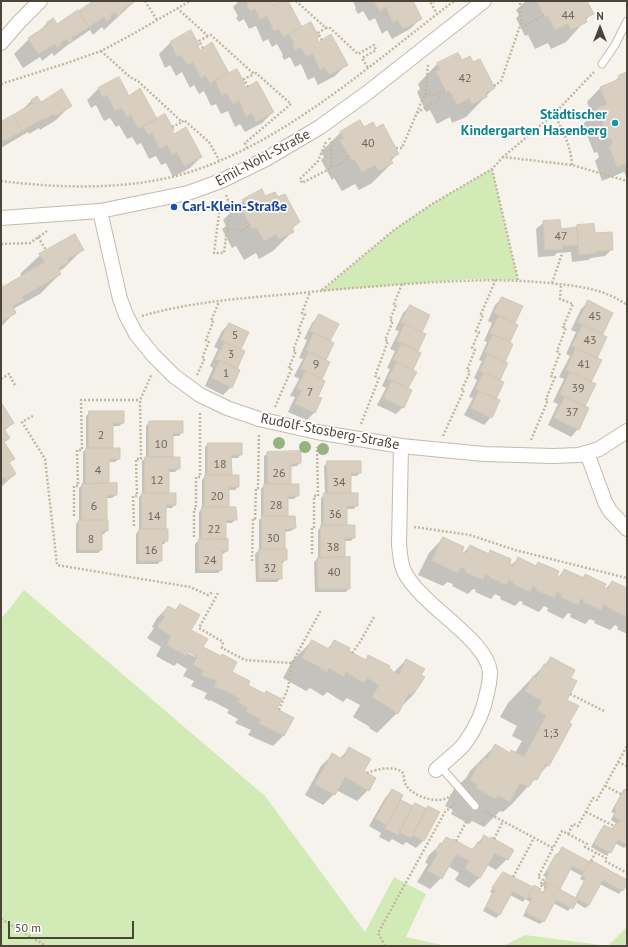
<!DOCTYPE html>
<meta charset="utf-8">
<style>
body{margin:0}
#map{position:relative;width:628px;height:947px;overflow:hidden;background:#f6f3ec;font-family:"PT Sans",sans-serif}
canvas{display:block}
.frame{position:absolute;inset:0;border:2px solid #4b4439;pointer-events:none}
.north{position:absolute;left:580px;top:8px;width:40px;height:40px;-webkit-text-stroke:3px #fff;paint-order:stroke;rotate:0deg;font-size:11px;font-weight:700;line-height:16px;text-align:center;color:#4b4439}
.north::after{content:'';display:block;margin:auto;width:14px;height:18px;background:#4b4439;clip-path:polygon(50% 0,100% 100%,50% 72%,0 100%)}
.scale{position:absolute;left:8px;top:921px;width:126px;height:18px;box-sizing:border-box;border:2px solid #4b4439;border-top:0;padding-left:5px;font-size:12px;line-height:14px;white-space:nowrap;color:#4b4439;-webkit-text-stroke:3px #fff;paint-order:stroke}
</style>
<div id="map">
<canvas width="628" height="947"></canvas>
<div class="frame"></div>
<div class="north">N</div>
<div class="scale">50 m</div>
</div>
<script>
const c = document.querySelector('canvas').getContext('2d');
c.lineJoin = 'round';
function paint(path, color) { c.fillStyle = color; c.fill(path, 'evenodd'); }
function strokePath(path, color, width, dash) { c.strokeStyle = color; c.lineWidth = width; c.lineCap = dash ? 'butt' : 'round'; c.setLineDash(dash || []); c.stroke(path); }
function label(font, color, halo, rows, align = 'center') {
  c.font = font + ' "PT Sans",sans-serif'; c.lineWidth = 3.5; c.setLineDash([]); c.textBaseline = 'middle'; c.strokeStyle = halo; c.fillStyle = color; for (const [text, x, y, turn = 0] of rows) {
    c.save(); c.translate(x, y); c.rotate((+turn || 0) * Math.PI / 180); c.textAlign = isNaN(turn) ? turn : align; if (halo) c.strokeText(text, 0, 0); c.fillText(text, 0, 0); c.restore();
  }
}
paint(new Path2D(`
 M492,169l26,111 -50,-1 -146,12 72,-61 38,-26z
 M24,590l241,206 100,136 29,-55 32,17 -20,43 40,9h-445v-327z
 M627,927v19h-124l22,-11 83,11z`), '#d2eab5');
paint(new Path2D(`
 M92,1h43l-31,29 -2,-3 -9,8 -3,-5 -25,17 -11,9 -2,-3 -10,8 -2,-4 -17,11 -9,-14 15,-15 7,-4 11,-12 10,2 28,-17z
 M239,1h32l2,4 5,-4h9l15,27 14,10 3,5 27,22 -11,11 -17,9 -4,-8 -6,3 -7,-16 -6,3 -5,-10 -6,3 -2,-4 1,-1 -6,-11 -5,3 -4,-8 -5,3 -7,-16 -7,3 -5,-10 -5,3 -3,-4 2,-2 -5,-9z
 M353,1h58l10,17 -11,11 -18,10 -5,-9 -5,4 -7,-16 -6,3 -6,-10 -5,3 -3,-5 1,-1z
 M526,1h60l6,12 -26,29 -15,7 -3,-6 -13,6 -7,-14 -3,1 -9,-18 3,-3 -3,-5z
 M190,32l10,19 73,61 -11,11 -17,9 -5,-8 -5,3 -7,-16 -7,3 -5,-10 -5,2 -7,-15 -5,3 -5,-9 -4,3 -8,-16 -6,4 -6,-11 -5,3 -6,-14 11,-11z
 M458,54l3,8 12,2 21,24 -28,29 -14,6 -2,-6 -13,7 -7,-14 -4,2 -9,-20 3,-3 -2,-5 19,-20z
 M627,73v106l-3,-7 -22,9 -7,-20 4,-4 -2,-5 -3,1 -11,-29 9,-9 -5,-13 14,-15 11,-4 7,-6z
 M119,78l9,19 43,34 3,5 27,21 -11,11 -17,9 -7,-14 -5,2 -5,-9 -7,3 -8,-16 -4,2 -5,-8 -5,2 -8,-14 -3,2 -6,-9 -6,3 -8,-16 -5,3 -4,-8 11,-11z
 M31,101l9,2 30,3 -14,14 -16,10 -1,-2 -10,6 -1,-2 -27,16v-24l18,-11z
 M364,129h12l22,24 -7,8 1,2 -20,20 -13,7 -4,-6 -13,7 -8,-13 -2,2 -11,-20 3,-3 -3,-5 20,-20z
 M243,201l56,21 -7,7 1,2 -20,20 -14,8 -3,-6 -12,7 -8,-14 -4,2 -10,-19 4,-3 -3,-6z
 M544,222l16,8 15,-1 2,-3 17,8 18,15 -7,7 -14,2 -3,2 -16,2 -1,-10 -14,1 -3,3 -16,1 -2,-28z
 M83,249l-20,20 -4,2 1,3 -20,20 -27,15 2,3 -14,15v-38l21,-12 -2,-3 20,-19z
 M502,298l19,9 -7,17 3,1 -9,18 -5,19 4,2 -8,17 -8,36 -7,8 -20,-10 9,-17 -4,-1 8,-17 -3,-2 8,-17 -3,-1 8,-18 -3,-1 8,-18 -4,-2 7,-16z
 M588,302l24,11 -10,22 -12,47 4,3 -10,22 -6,22 -7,8 -23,-12 10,-21 -5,-2 11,-23 -5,-2 11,-21 -4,-2 10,-22 -5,-2 10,-21z
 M410,306l19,10 -8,17 4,2 -9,17 -4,18 3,2 -8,17 -4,18 -7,7 -19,-9 9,-17 -4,-2 8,-17 -3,-1 8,-17 -5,-2 9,-18 -4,-1 8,-17z
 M319,315l10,27 4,1 -8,18 4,2 -8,16 -5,18 4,2 -6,14 -7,7 -19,-8 7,-15 -5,-1 9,-17 -5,-3 9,-17 -4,-1 8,-18 -3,-1 8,-16z
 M229,324l19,9 -8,17 -9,37 -8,8 -18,-9 8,-18 -3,-2 8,-17 -4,-2 8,-16z
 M1,404l12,19 -9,8 4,7 -5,5 10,16 -5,5 7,10 -14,13z
 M90,412l33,11 -4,3h-7v23l7,10 -4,3h-7v22l8,11 -4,3h-6l1,32 -3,4h-3v16l-3,3h-22v-29l3,-3v-33l4,-4v-32l3,-3v-33z
 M149,422l33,10 -3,4h-7v22l7,10 -4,4h-7v22l7,10 -3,4h-7v22l2,10 -3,4h-3v16l-3,4h-22v-30l3,-4v-33l3,-3v-33l4,-3v-32z
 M208,444l33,10 -3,4h-8l1,18 7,11 -3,3h-7v18l8,11 -4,4h-7v17l2,11 -4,3h-2v16l-3,3h-23v-29l4,-4v-28l3,-4v-28l3,-4v-29z
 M268,453l32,10 -3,3 -7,1v18l8,10 -4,4h-7v18l8,11 -4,3 -7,1v18l2,9 -3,4h-2v15l-4,4h-21l-1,-28 4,-4v-30l2,-2v-29l3,-4v-29z
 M328,462l32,11 -3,3h-7v18l7,11 -3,4h-8v17l8,11 -3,4h-7v17l5,30 -3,4h-31l-1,-30 4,-4v-28l3,-3v-29l4,-4 -1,-28z
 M443,538l20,15 7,-7 18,8 3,-3 20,14 7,-6 17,7 3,-3 20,14 7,-7 17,8 3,-3 20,14 7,-7 15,7v45l-10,-5 1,-2 -3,-2 -5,5 -16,-7 1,-2 -5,-2 -5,5 -15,-7 1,-3 -3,-1 -5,6 -16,-8 1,-3 -4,-2 -5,6 -17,-8 1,-2 -3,-1 -5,5 -15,-7 1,-2 -6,-3 -4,5 -16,-7 1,-2 -3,-1 -5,5 -16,-8 1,-2 -6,-2 -4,4 -25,-11 11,-22z
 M180,605l10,25 12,17 45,38 17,9 2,-2 9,17 9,26 -11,11 -25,-11 3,-5 -16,-7 3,-4 -11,-6 2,-3 -19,-10 -1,1 -5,-3 3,-5 -16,-7 3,-5 -11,-5 4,-7 -10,-6 -3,3 -18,-10 5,-9 -14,-9 7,-10 -2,-1 5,-9 11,-11 6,4zM184,649l11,6v2l-12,-6z
 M312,641l15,8 8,-8 12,10 17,10 5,-5 24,17 13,-13 14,15 4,2 -11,18 -12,12 -4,6 -20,20 -8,-5 1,-1 -17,-10 7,-12 -13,-7 -4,4 -16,-10 -4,4 -13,-8 -4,3 -23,-13 9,-17z
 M551,658l18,20 -3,22 -18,65 -37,40 -8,7 -3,-1 -16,16 -12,-6 -3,3 -18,-10 2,-4 -8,-4 9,-17 12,-11 4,-7 25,-25 14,8 2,-3 4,2 7,-12 -10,-5 5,-10 -17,-9 8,-14z
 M350,748l13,24 5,18 -11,11 -21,-11 -2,4 -11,11 -18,-10 16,-29 11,-11 7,4z
 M627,787v58l-3,3 -9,-5 -8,13 -16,-9 10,-18 4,-3 6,3 4,-4 1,1 1,-2 -6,-4 3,-7 -3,-1 10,-18z
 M392,790l8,10 12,7 3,-3 11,6 2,-3 -4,33 -8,8 -10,-6 -3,3 -11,-6 -3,3 -10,-5 2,-4 -12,-7 16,-28z
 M484,836l23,23 -11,11 -9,-5 -7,12 -11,11 -14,-8 4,-7 -11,-7 -7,12 -11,11 -13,-7 11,-18 -3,-1 4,-8 18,-17 24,12z
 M562,848l65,33 -5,9 -3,4 -19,-10 -11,21 -4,3 -10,-6 -7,9 -15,-8 -10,18 -3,3 -17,-8 7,-14 -5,-3 -2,3 -13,-7 -11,20 -3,3 -13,-7 9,-18 -2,-1 13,-19 39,20 4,-6 -4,-2 4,-8 -3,-1 10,-17zM569,869l13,7 -2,3 4,2 -9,17 -17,-8z`), '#0003');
const building = new Path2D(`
 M94,1h42l-15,10 1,2 -4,3 -3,-4 -5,4 1,2 -4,3 -3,-4 -15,10 -10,-16z
 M246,1h26l1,3 5,-3h10l14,26 -19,10 -4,-8 -5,2 -7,-15 -7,3 -5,-10 -5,2 -3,-5 1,-1z
 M374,1h39l9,18 -19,10 -5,-9 -5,3 -7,-16 -6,4z
 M537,1h50l7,13 -9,4 2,4 -16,8 -3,-6 -13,6 -7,-14 -3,1z
 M78,10l11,17 -18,11 2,2 -4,3 -3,-4 -6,4 1,2 -4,3 -2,-4 -17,10 -10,-16 20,-13 -2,-2 7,-5 4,6z
 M311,22l8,15 -2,1 2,4 12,-8 17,31 -19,10 -4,-8 -5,3 -7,-16 -7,3 -5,-10 -6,3 -3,-6 2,-1 -5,-9z
 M191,30l8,15 -1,1 2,4 12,-8 17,31 -19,10 -5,-8 -4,3 -8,-16 -6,3 -6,-10 -4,2 -7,-15z
 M458,53l4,7 8,-4 3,6 7,-3 15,29 -10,5 2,4 -15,7 -3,-6 -12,7 -7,-14 -4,1 -10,-21 4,-1 -3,-7z
 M237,69l8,15 -1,1 2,3 11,-7 17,31 -18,10 -4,-9 -6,4 -7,-17 -6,4 -6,-11 -5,3 -7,-16z
 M627,72v91l-10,4 -8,-21 4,-2 -2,-6 -2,1 -12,-31 10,-3 -7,-18 20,-8 -2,-3z
 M119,77l10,19 11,-8 17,31 -19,10 -7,-14 -4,2 -5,-9 -7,3 -8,-16 -5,2 -4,-9z
 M62,89l10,17 -17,10 -1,-2 -11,6v-1l-21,12 -9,-16 20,-12 -2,-3 6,-4 4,6z
 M165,114l9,16 -2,1 2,3 12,-7 16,30 -18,9 -7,-14 -5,3 -5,-10 -7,4 -8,-16 -4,2 -5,-9z
 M13,115l9,16 -17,10 -1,-1 -3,1v-19z
 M360,120l4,7 9,-5 3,6 7,-4 16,30 -9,4 3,5 -14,8 -4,-6 -13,7 -8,-13 -2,2 -12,-21 4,-2 -4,-6z
 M262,189l3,7 10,-4 3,5 7,-3 15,28 -8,5 2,5 -15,7 -3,-5 -12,7 -8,-14 -4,2 -11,-21 5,-2 -4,-6z
 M560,220l1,9 16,-2 1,18 -16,1v3l-17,1 -2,-29z
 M594,224l1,9 17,-1 1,18 -17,1v2l-17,2 -2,-30z
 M75,234l9,16 -17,9 2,3 -11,6 3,6 -39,23 2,3 -11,6 3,7 -15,9v-34l44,-26 -6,-8z
 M502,297l21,9 -8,17 -21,-10z
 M588,300l25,13 -10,21 -25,-12z
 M410,305l20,10 -8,17 -21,-10z
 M319,314l20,10 -9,17 -20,-10z
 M499,316l19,9 -8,17 -20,-9z
 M229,323l20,9 -8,17 -20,-9z
 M405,324l21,10 -8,17 -21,-10z
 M583,325l24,12 -10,21 -25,-12z
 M314,333l20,10 -8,17 -20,-10z
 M493,335l20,9 -8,18 -20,-10z
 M225,342l20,9 -8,18 -21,-10z
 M402,344l19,9 -8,17 -20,-10z
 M576,348l26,12 -11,22 -25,-12z
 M309,352l21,10 -8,17 -21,-10z
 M488,354l20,9 -8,17 -20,-9z
 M220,361l20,9 -8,18 -20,-10z
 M397,362l20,10 -9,16 -20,-9z
 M306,371l19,10 -7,16 4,1 -7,15 -20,-9 7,-14 -5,-2z
 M570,372l26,12 -11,22 -25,-12z
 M484,373l20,9 -8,17 -20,-10z
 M392,381l20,9 -8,18 -20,-10z
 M479,391l21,9 -8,18 -21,-10z
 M565,397l24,11 -10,22 -25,-12z
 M1,402l13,21 -10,6 6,9 -6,4 11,17 -6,3 7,12 -9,6 -2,-3 -4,2z
 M89,411h35v12h-11v25h-24z
 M149,421h34v12h-10v24h-24z
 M208,443h34v12h-11l1,20h-24z
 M86,448h34v11h-11v24l-23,1z
 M301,451v12l-10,1v20h-23l-1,-32z
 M145,457h35v12h-11v24h-24z
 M327,461h34v12h-10v20h-23z
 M205,475h34v12h-10v20h-24z
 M117,483v12h-10v25h-25v-36z
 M264,484h35v12h-11v20h-24z
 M142,493h34v12h-10v24h-24z
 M324,493h34v13h-11v19h-23z
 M202,507h34l1,13h-11v19l-24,1z
 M262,516h33l1,12 -11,1v20h-23z
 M79,520h29v11h-6v19h-23z
 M321,525h34v13h-10v19l-24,1z
 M139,529h29v12h-6v20h-23z
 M443,537l21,10 -2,5 4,1 4,-8 19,9 1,-4 21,9 -1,5 4,2 4,-9 18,9 2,-4 21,9 -2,5 4,1 3,-8 20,9 1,-4 21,10 -2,4 4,1 4,-8 15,7v24l-2,4 -17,-8v-1l-5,-3 -2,6 -18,-8 1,-2 -3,-1 -3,6 -18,-8 2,-3 -5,-2 -3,6 -18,-8 1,-2 -4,-2 -3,6 -17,-8 1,-2 -5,-2 -3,5 -17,-8 1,-1 -5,-2 -2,6 -18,-8 1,-2 -5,-3 -3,6 -26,-12z
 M228,539v12h-6v19h-23l-1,-30z
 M259,549h28v11h-5v19h-23z
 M350,557v32h-32l-1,-31z
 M180,604l20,11 -9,15 17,9 -5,8 18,9 1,-2 15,8 -5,10 18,9 -2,4 17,9 1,-3 16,8 -5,10 17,9 -10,18 -25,-13 2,-4 -15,-7 2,-4 -10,-6 2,-3 -18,-10 -1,1 -7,-3 3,-6 -16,-6 3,-5 -11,-5 4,-8 -9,-5 -2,4 -19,-11 4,-9 -14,-9 8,-10 -3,-2 6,-9 8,4z
 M312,640l17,9 5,-9 16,8 -1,3 17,9 2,-5 22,11 -1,2 3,2v1l7,4 7,-16 19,10 -4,6 4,2 -12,18 -4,-2 -11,21 -9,-6v-1l-17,-10 7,-12 -12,-7 -3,5 -18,-11 -2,5 -15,-9 -2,4 -7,-4v-1l-18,-9z
 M551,657l24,13 -4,8 6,3 -10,19 12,6 -10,17 3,1 -23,42 -3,-2 -9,16 -3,-1 -5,8 -9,-4 -10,19 -13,-7 -1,4 -20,-11 2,-3 -8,-5 9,-17 2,1 3,-6 3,1 8,-15 15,9 1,-3 13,7 22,-41 -9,-6 5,-9 -17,-10 8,-15 3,2 8,-14 2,1z
 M349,747l22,12 -7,12 12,7 -7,13 -24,-14 -10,18 -20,-11 17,-31 10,6z
 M627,788v36l-14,-8 4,-6 -3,-2 10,-19 2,1z
 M392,789l11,6 -16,30 -11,-6z
 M401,800l12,6 -15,29 -13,-6z
 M415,803l12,6 -16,29 -12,-6z
 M428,806l12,6 -16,29 -11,-6z
 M620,820l7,4v21l-9,-5 -7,13 -17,-9 10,-19 8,4 3,-5 2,1z
 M484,835l6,4 1,-2 23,13 -6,10 -13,-7 -15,25 -15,-9 4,-8 -13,-7 -14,25 -14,-8 10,-18 -3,-2 5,-8 2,1 4,-7 6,3 1,-1 20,11 5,-8 2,1z
 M562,847l28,15 -6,10 -12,-6 -12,23 -15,-8 4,-7 -3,-2 10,-18 2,1z
 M591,860l36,20v4l-4,7 -20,-11 -14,25 -13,-7 10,-20 -4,-3z
 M503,872l30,15 -6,12 -14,-8 -13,24 -14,-8 9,-17 -3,-2z
 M548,883l30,16 -5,10 -17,-9 -12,22 -19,-10 8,-14 -5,-2 6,-11 7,4 -1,2 4,2z`);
paint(building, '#d8cfc1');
strokePath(building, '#d3c7b4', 1);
const lane = new Path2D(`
 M602,64l13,-19 12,-24
 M440,766l35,40`);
const street = new Path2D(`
 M1,43l18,-21 21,-21
 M100,211l20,88 6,16 10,19 17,21 21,21 26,19 27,13 32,11 58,13 84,14 83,8 69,2 26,-1 20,-6 28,-18
 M1,218l99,-7 88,-18 33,-12 45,-22 54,-32 47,-34 117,-92
 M401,446l-2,98c1,9 1,18 5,27 16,34 83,68 86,101 0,7 -1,14 -3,21 -3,17 -12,36 -22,50 -8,10 -20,18 -29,27
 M587,453l18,49 5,9 17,18`);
strokePath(lane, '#c2bbae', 9);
strokePath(street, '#c2bbae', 16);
strokePath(new Path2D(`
 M145,1l12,19
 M276,1v1
 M296,1l30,27 3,-1 29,27 16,-9 2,5 -14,8 6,10
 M435,1l-4,2 6,11
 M177,8l31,28 3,-1 43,39 2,-1 35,31 -46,39 2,5
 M521,23l5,2 18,-10
 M322,40l-4,-7 8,-5
 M203,48l-4,-7 9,-5
 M101,51l29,26 9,5 43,40 2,-2 25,22 10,18
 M1,84l66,-21 34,-12 32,-17 57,-33
 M494,86l7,-5 20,-58 -1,-22
 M248,87l-4,-8 10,-5
 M425,94l7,2 5,-3
 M417,113l23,-15 -3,-5 8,-3
 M554,114l41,-43
 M172,127l10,-5
 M329,138l3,5 -1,25
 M326,142l-8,19 -18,18 2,4 45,-23 2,-5
 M396,148h6l24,-57 2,-27
 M572,165c-1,-18 -9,-35 -18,-51l-51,43 69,8 55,16
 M492,169l26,111
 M1,181c57,7 118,9 175,-5 102,-27 195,-112 278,-175
 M226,195l3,8 -9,3 -6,47h10l3,-24 15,2 8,-7
 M227,229l4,-20 -2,-6
 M38,237l8,13
 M1,244l29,-1 17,-12
 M552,283l10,-29
 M1,284l1,3
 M322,290l72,-60 38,-26 60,-35 11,-12
 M142,316c51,-15 106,-18 159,-23 34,-4 69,-6 103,-9 49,-3 96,-6 145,-1 28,3 54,5 78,22
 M197,375l7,-15 -2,-1 7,-18 -3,-1 7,-18 -2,-1 8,-19
 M1,379l8,-5 7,13
 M275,407l17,-39 -3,-1 7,-16 -3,-1 7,-17 -2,-2 7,-17 -3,-1 8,-21
 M33,416l-11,6 23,37 12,106 133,22 18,8 5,-3
 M361,424l18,-46 -4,-2 13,-35 -3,-1 8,-19 -3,-1 6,-15 -2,-1 8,-20
 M443,436l21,-46 -2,-1 8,-17 -3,-2 8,-20 -3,-2 7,-16 -3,-1 7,-16 -2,-1 15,-35
 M531,440l17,-40 -2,-1 9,-22 -4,-1 9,-23 -3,-2 9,-23 -3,-1 10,-23 -13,-5 1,-15
 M74,516v-30h4l-1,-36h5l-1,-50h59
 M134,526l-1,-30h4l-1,-37h5l-1,-59 12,-26
 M414,527l56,8 45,15 112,28
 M194,537v-28h2v-32h4v-65
 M312,554v-26h2v-32h4l-1,-49
 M252,561l1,-42h2l1,-31h2l1,-54
 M218,593l-19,35 24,14 -1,6 23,12 47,3 29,-53
 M352,653l8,-11 14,-25
 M570,694l34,17
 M279,710l9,-22 4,-25
 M618,762l9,4
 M367,773c10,-4 28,-8 36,0 1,4 1,9 3,12 7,12 35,21 45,10
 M605,786l16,8
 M484,811l69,37 9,-17 6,3 5,-10 5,2 15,-28 4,2 30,-54
 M586,812l28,14
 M568,834l19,10 -2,3 21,11 -1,3 22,12
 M494,839l9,-18
 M456,841l14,-26
 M591,861l5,-9
 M513,877l21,-39
 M546,888l-6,-3 3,-5 -5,-3 15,-29
 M1,919l45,27
 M385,946l-7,-13 67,-121 12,-10`), '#c4b79f', 2.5, [2, 2]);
strokePath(lane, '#fff', 7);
strokePath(street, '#fff', 14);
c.fillStyle = '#97b381';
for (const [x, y] of [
 [279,443],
 [305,447],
 [323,449]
]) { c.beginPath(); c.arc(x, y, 6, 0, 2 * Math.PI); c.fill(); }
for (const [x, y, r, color] of [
 [615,123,4,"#0f9aa8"],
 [174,207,4,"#1a4fb4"]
]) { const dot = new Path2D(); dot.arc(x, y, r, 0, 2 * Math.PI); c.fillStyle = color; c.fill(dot); strokePath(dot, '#fff', 1.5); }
label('12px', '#6e675b', null, [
 ["44",568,16],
 ["42",465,79],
 ["40",368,144],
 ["47",561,237],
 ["45",595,317],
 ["5",235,336],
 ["43",590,341],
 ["3",231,355],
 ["9",316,365],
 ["41",584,365],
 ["1",226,374],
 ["39",578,389],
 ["7",310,393],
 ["37",572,413],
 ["2",101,436],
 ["10",161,445],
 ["18",220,465],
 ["4",98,471],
 ["26",279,474],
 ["12",157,481],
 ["34",339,483],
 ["20",217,497],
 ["28",276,506],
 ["6",94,507],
 ["36",335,515],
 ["14",154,517],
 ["22",214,530],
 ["30",273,539],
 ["8",91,540],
 ["38",333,548],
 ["16",151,551],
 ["24",210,561],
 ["32",270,569],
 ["40",334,573],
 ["1;3",551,734]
]);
label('bold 14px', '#0d838f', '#fff', [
 ["Städtischer",607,115],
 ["Kindergarten Hasenberg",607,131]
], 'right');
label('14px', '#4b4439', '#fff', [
 ["Emil-Nohl-Straße",263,158,-28],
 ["Rudolf-Stosberg-Straße",330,432,11]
]);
label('bold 14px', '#164399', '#fff', [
 ["Carl-Klein-Straße",182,207]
], 'left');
</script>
